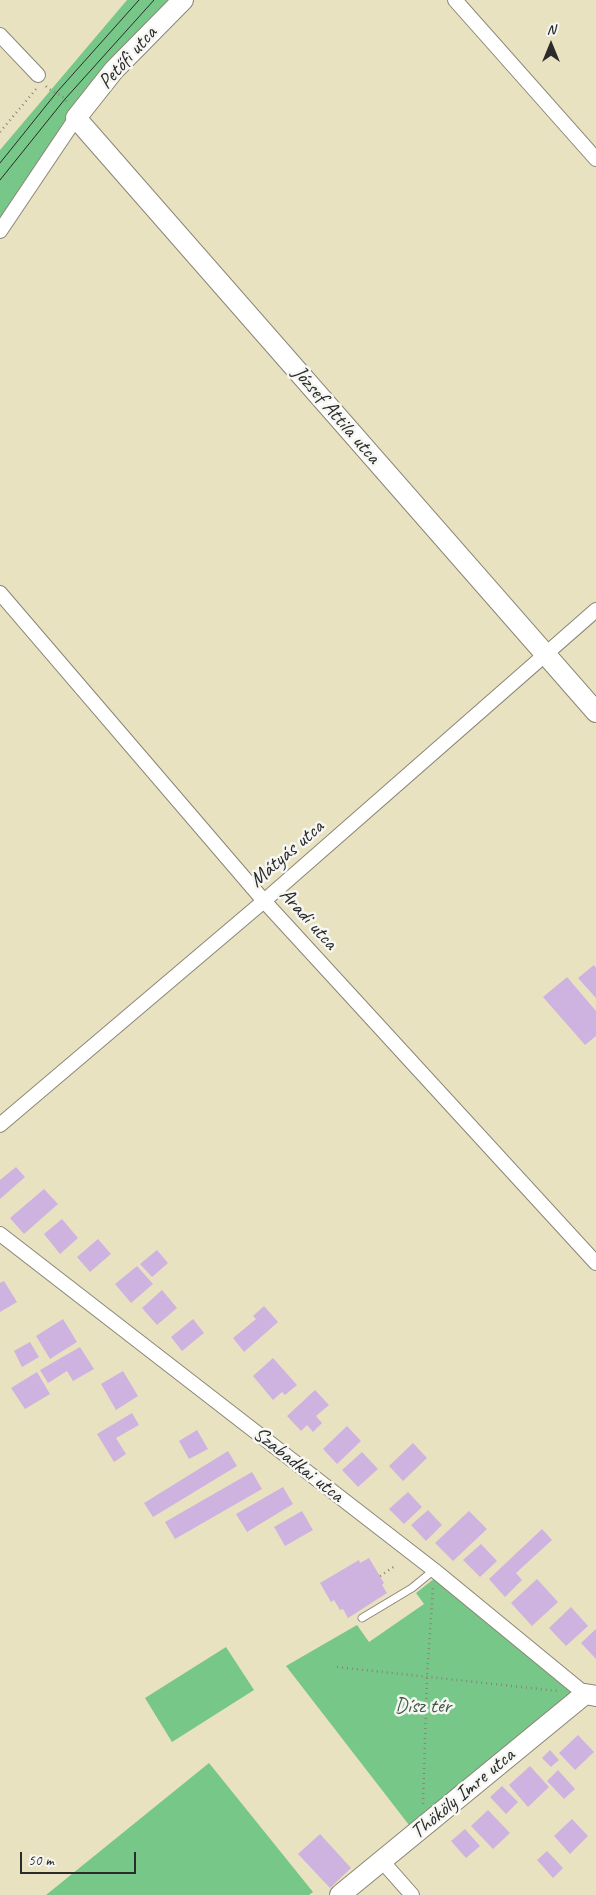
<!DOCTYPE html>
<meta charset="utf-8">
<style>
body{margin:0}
#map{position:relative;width:596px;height:1895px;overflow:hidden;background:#e9e2c1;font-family:Caveat,sans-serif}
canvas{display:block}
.north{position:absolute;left:526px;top:20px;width:50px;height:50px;-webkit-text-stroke:4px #f6f6f2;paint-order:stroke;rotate:0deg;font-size:14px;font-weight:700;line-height:20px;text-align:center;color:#2b2b2b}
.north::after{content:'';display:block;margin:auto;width:18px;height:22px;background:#2b2b2b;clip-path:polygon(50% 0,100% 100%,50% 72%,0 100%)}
.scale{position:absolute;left:20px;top:1852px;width:116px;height:22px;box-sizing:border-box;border:2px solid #2b2b2b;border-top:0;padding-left:6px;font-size:15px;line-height:18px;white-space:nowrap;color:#2b2b2b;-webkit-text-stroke:4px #f6f6f2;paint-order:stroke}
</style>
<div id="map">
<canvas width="596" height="1895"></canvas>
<div class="north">N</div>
<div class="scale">50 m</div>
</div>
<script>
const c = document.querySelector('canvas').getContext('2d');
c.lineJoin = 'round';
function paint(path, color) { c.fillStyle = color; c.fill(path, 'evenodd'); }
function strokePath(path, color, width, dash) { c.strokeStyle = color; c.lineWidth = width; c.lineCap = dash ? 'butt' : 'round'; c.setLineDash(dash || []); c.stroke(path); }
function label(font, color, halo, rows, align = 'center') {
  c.font = font + ' Caveat,sans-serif'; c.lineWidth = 5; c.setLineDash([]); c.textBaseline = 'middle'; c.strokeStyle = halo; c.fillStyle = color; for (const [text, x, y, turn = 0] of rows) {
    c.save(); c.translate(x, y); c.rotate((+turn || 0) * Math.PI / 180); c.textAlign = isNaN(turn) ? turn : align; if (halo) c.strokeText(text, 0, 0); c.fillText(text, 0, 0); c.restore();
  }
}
paint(new Path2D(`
 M127,0h48l-114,128 -61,90v-68z
 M435,1578l138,115 -164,132 -123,-159 71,-41 12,17 55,-38 -8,-11z
 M226,1647l28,43 -82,52 -27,-44z
 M209,1763l104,129 -4,3h-263z`), '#76c788');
paint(new Path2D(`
 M594,965l2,3v30l-18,-20z
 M567,977l29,34v25l-11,9 -42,-48z
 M16,1167l9,10 -25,22v-19z
 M44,1189l14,15 -34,30 -14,-16z
 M62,1219l16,19 -18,16 -16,-20z
 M98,1239l13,15 -21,18 -13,-15z
 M157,1250l11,13 -16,14 -12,-13z
 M137,1266l16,18 -22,19 -16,-19z
 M4,1281l13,21 -17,10v-29z
 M162,1290l15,18 -20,17 -15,-17z
 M264,1306l14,16 -34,30 -11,-14 23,-19 -3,-3z
 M63,1319l14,23 -27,17 -14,-23z
 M193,1319l11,14 -22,18 -11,-14z
 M30,1342l9,15 -17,10 -8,-16z
 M80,1347l14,22 -21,12 -6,-10 -19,12 -8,-13z
 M273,1358l24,27 -12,10 -3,-3 -9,8 -20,-24z
 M123,1371l15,25 -22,14 -15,-26z
 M37,1372l13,22 -25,15 -14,-21z
 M315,1390l14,15 -13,11 6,7 -9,9 -6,-7 -6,6 -14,-15z
 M132,1413l7,12 -23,13 10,16 -12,8 -17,-28z
 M347,1426l14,15 -24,23 -14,-15z
 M197,1430l11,19 -19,10 -10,-18z
 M413,1443l14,15 -24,23 -14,-15z
 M228,1451l9,15 -84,51 -9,-14z
 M362,1452l16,17 -20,18 -16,-17z
 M252,1472l10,17 -87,50 -10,-17z
 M283,1487l10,17 -46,28 -11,-18z
 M408,1492l14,15 -18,17 -15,-15z
 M428,1510l14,15 -16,16 -15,-16z
 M302,1511l11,19 -28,16 -11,-19z
 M469,1511l18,18 -34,32 -18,-18z
 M542,1529l10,11 -36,33 6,7 -17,17 -16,-18z
 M481,1544l16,17 -17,16 -17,-17z
 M369,1558l15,25 -2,2 5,8 -39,25 -5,-9 -3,1 -6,-10 -3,2 -11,-19 39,-23 1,3z
 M537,1579l21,23 -26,24 -21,-23z
 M571,1607l17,19 -22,20 -17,-18z
 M596,1629v30l-15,-16z
 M578,1735l16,17 -19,18 -16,-17z
 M550,1750l9,10 -8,7 -9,-9z
 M530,1766l19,21 -21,20 -19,-22z
 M558,1770l17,19 -11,10 -17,-18z
 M502,1786l16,16 -12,12 -16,-17z
 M488,1810l22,23 -17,16 -22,-23z
 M572,1819l16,17 -18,18 -16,-18z
 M465,1829l15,17 -14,12 -15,-17z
 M320,1834l31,34 -21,20 -32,-34z
 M547,1851l16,17 -10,10 -16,-18z`), '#ceb2e0');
const lane = new Path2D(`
 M362,1618l50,-30 22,-18`);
const street = new Path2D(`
 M455,0l141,159
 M0,35l38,40
 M0,231l76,-113
 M0,593l264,308 332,362
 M0,1125l264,-224 332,-291
 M0,1234l434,336 151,124
 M382,1861l30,34`);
const secondary = new Path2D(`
 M183,0l-69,70 -38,48 520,594
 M340,1895l245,-201 11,2`);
strokePath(lane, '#8a8676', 9);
strokePath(street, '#8a8676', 16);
strokePath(secondary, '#8a8676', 22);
strokePath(new Path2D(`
 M46,86c6,7 14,6 21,16
 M0,132l37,-44
 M380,1576l15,-10
 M337,1667l221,24
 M423,1804l4,-127 6,-90`), '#8a8676', 2.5, [1, 4]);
strokePath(lane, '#fff', 7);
strokePath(street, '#fff', 14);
strokePath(secondary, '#fff', 20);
strokePath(new Path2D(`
 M0,163l57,-71 82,-92
 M0,180l65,-81 89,-99`), '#2b2b2b', 1);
label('21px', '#2b2b2b', '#f6f6f2', [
 ["Petőfi utca",128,58,-48],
 ["József Attila utca",336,415,49],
 ["Mátyás utca",287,854,-41],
 ["Aradi utca",308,919,48],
 ["Szabadkai utca",298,1465,38],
 ["Thököly Imre utca",463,1794,-40]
]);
label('21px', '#425a47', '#f6f6f2', [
 ["Dísz tér",423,1706]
]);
</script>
